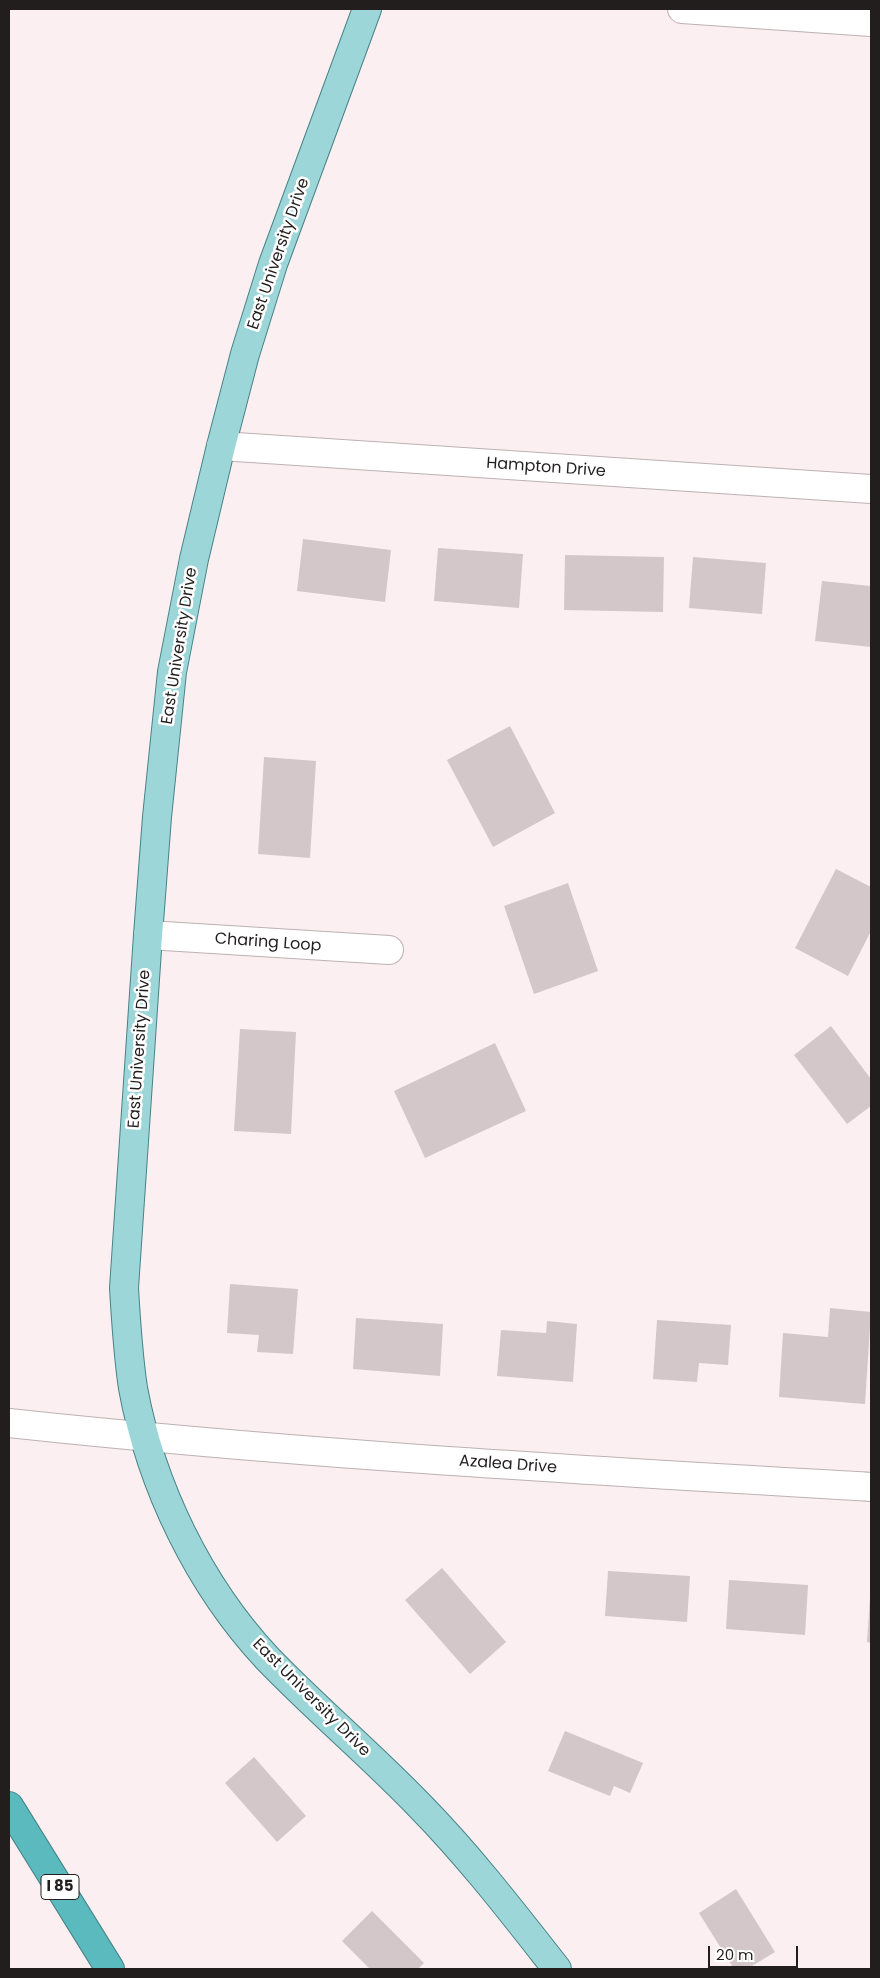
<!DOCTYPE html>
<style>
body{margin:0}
#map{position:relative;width:880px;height:1978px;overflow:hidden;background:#fceff1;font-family:Poppins,sans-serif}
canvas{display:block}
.frame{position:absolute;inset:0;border:10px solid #221e1e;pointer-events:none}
.scale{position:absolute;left:708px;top:1946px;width:90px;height:22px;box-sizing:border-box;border:2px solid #221e1e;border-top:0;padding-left:6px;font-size:15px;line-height:18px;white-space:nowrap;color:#221e1e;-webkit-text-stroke:4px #fff;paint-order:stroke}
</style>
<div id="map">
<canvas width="880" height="1978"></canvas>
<div class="frame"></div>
<div class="scale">20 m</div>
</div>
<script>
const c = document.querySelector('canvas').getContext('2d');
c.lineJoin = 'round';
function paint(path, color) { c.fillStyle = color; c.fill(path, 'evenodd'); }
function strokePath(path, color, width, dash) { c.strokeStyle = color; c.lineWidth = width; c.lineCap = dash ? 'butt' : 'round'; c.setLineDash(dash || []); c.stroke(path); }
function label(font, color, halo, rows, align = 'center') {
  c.font = font + ' Poppins,sans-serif'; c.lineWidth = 5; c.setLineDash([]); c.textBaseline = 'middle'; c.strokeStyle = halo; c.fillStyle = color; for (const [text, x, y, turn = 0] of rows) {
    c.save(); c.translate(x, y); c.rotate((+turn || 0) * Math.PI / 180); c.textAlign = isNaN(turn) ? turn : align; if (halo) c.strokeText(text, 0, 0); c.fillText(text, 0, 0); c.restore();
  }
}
paint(new Path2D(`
 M303,539l88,11 -6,52 -88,-11z
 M438,548l85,6 -4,54 -85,-7z
 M565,555l99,2 -1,55 -99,-2z
 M693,557l73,6 -4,51 -73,-6z
 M822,581l49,5v61l-56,-6z
 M510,726l45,87 -62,34 -46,-87z
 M264,757l52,4 -6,97 -52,-4z
 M836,869l35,18v44l-23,45 -53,-28z
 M568,883l30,88 -64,23 -30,-88z
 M831,1026l40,53v27l-24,18 -53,-69z
 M240,1029l56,3 -5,102 -57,-3z
 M495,1043l31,68 -101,47 -31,-67z
 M230,1284l68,5 -5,65 -36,-2 2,-17 -32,-2z
 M830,1308l41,4 -6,92 -86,-7 4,-64 45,4z
 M356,1318l87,6 -3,52 -87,-7z
 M657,1320l74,5 -3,40 -29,-2 -2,19 -44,-3z
 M547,1321l30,3 -4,58 -76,-6 4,-46 45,3z
 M442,1568l64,74 -36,32 -65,-74z
 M608,1571l82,5 -3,46 -82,-6z
 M729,1580l79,5 -3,50 -79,-6z
 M870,1597h1v46l-4,-1z
 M565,1731l78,32 -13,30 -16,-7 -4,10 -62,-25z
 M254,1757l52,59 -29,26 -52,-59z
 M736,1889l39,63 -28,17h-13l-35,-56z
 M372,1911l52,52 -6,6h-48l-28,-28z`), '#d4c7c9');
const minor = new Path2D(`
 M682,9l189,13
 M221,446l650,43
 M148,935l241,15
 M9,1423c286,31 574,47 862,64`);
const major = new Path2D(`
 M367,9l-94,255 -28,90 -24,92 -27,113 -22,113 -15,145 -9,118 -24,353c2,34 4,67 9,100 18,98 66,197 134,270 49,51 104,97 153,148 50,51 93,107 137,163`);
const highway = new Path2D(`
 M9,1806l101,163`);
strokePath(minor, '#bdb1b3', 30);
strokePath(major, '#478386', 30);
strokePath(highway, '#478386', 30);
strokePath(minor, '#fff', 28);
strokePath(major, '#9dd6d8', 28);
strokePath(highway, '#5bbabe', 28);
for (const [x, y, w] of [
 [60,1887,38]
]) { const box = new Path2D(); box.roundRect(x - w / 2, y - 12.5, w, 25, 4); c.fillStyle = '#fff'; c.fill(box); strokePath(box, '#221e1e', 1); }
label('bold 15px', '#221e1e', null, [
 ["I 85",60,1887]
]);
label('16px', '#221e1e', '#fff', [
 ["East University Drive",279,254,-71],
 ["Hampton Drive",546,468,4],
 ["East University Drive",180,646,-81],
 ["Charing Loop",268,943,4],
 ["East University Drive",140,1049,-86],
 ["Azalea Drive",508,1465,4],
 ["East University Drive",311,1698,45]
]);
</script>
